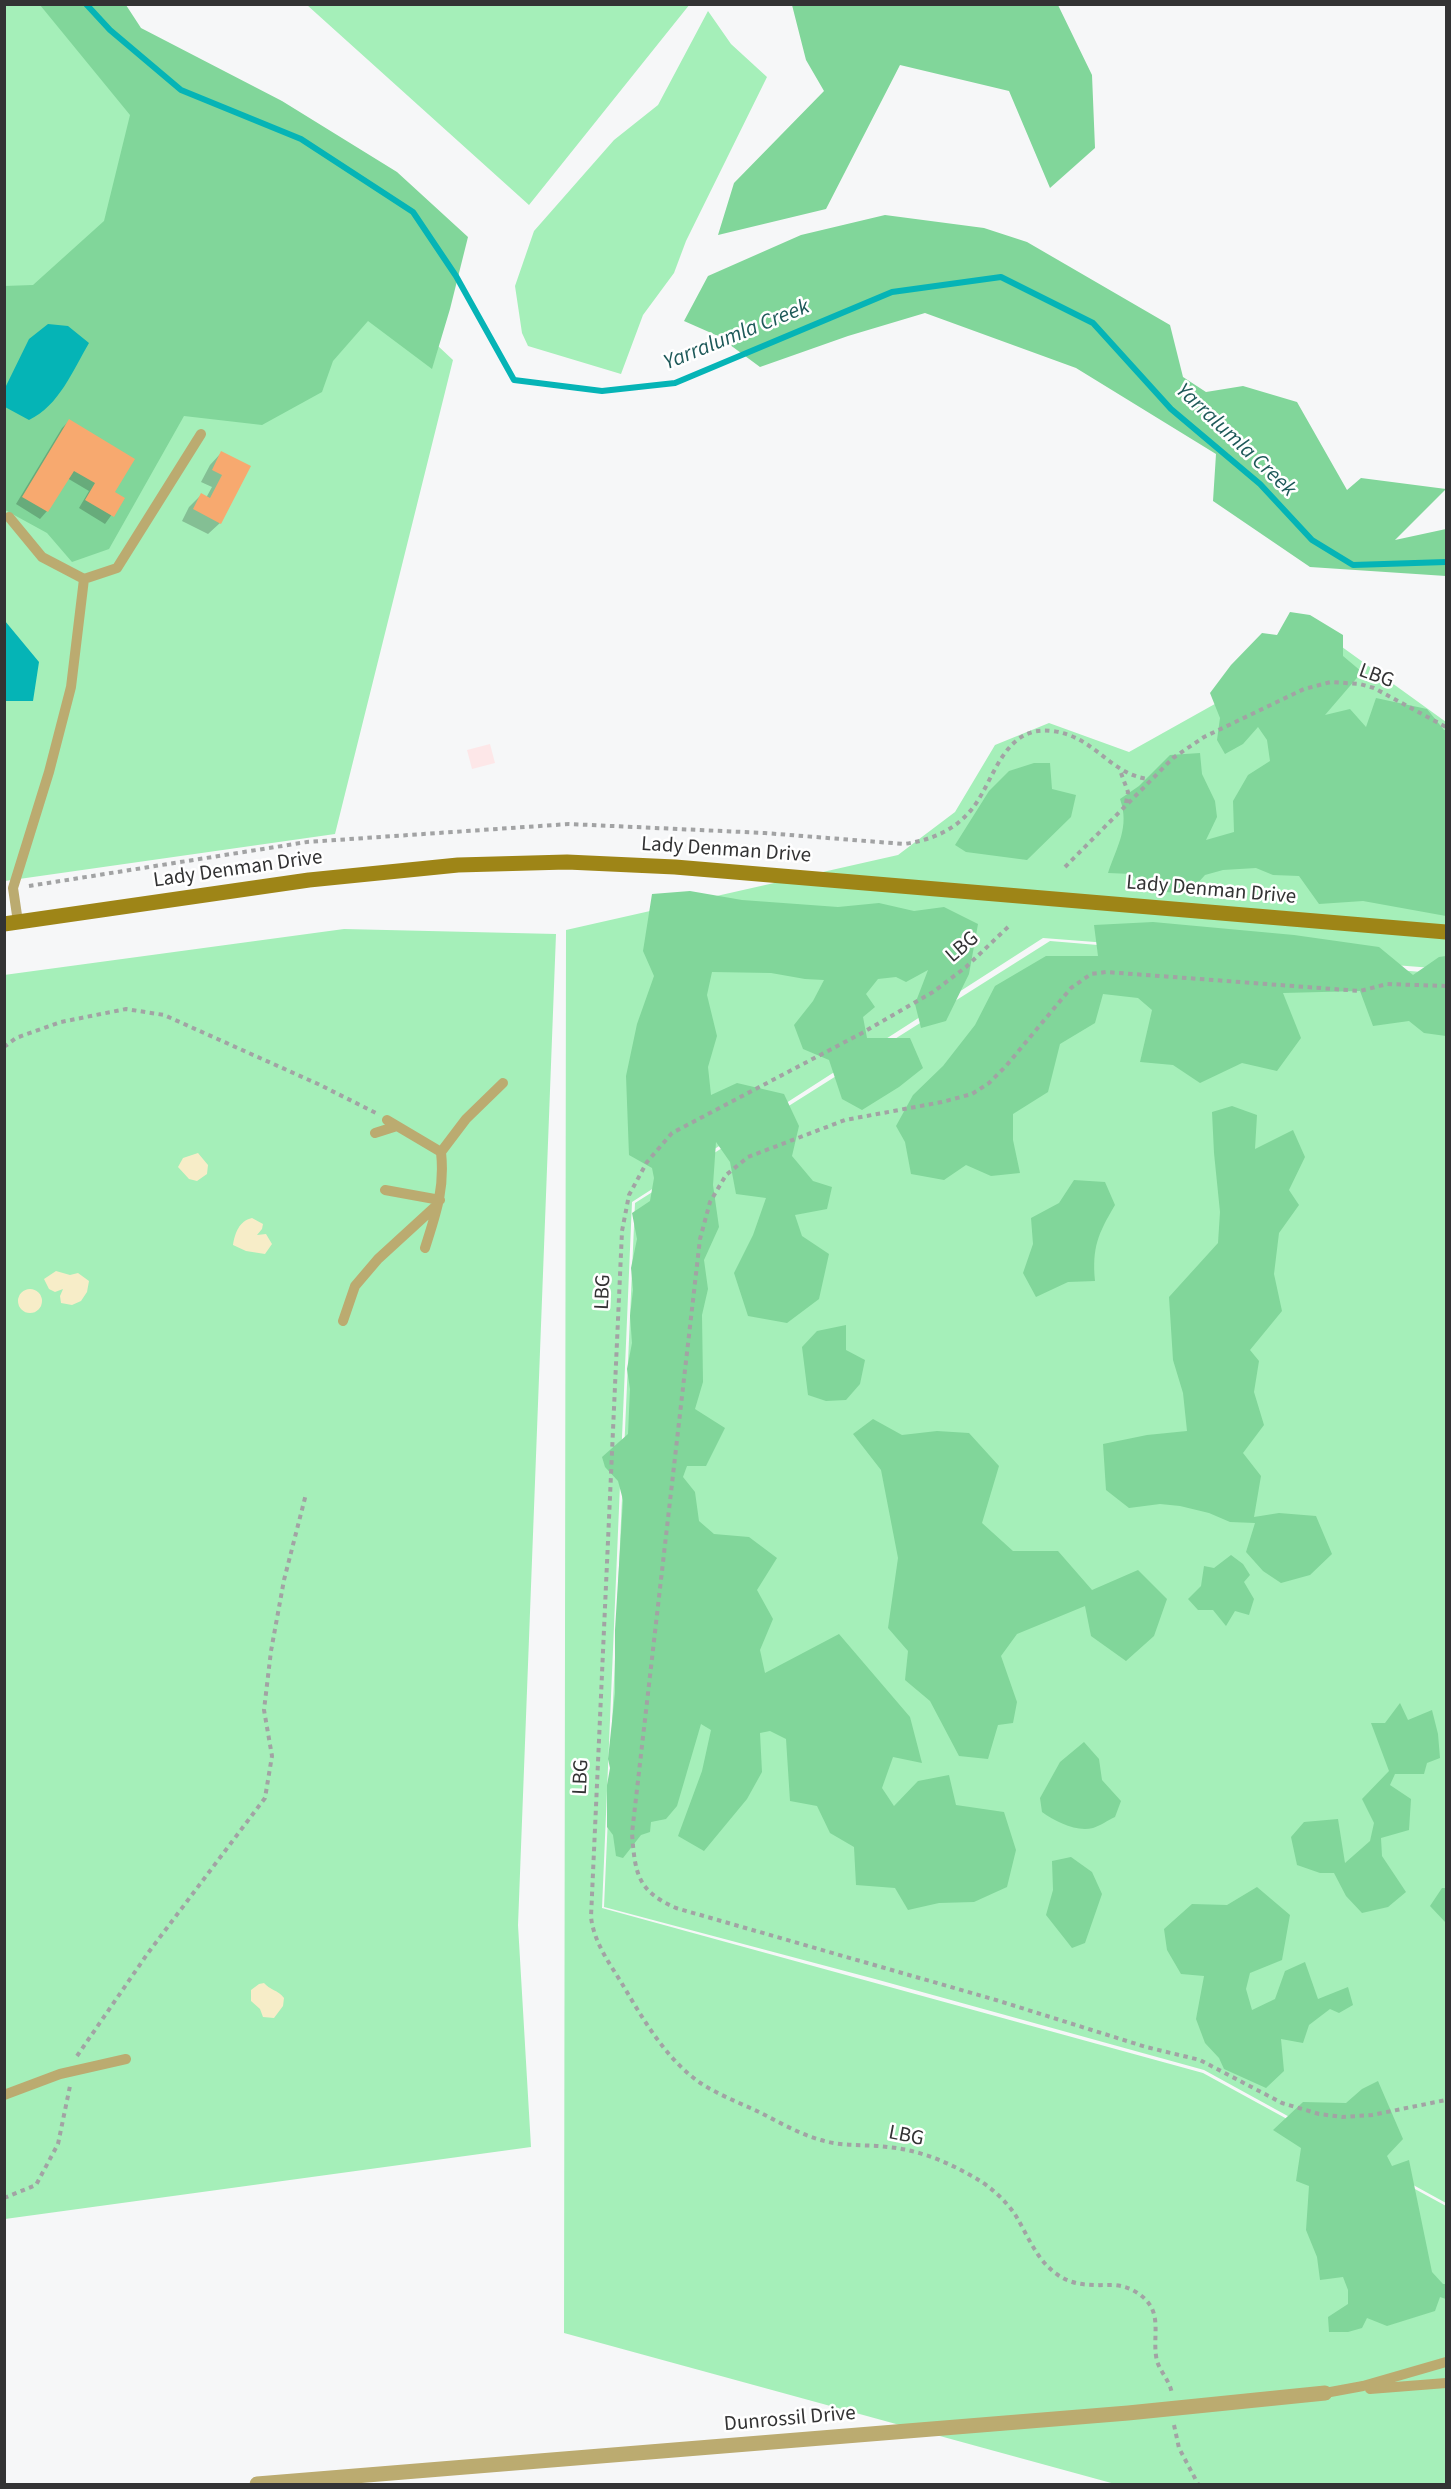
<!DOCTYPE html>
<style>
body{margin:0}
#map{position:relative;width:1451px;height:2489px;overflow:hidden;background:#f6f7f8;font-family:"Source Sans 3",sans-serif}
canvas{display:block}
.frame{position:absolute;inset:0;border:6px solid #333334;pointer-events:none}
</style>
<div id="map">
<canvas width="1451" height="2489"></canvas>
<div class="frame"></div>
</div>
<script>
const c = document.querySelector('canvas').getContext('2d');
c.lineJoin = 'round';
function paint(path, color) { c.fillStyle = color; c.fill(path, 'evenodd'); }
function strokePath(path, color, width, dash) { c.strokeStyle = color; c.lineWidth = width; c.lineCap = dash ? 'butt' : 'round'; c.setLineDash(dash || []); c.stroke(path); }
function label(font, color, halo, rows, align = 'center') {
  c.font = font + ' "Source Sans 3",sans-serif'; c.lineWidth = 5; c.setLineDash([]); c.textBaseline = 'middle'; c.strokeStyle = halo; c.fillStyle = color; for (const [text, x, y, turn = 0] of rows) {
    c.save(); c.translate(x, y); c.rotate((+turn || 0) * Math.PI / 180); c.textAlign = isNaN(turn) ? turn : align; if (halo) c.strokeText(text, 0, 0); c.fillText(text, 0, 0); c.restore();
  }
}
paint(new Path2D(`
 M490,744l5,19 -23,6 -5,-19z`), '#fde7e8');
paint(new Path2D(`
 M690,4l-161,201 -222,-200v-1z
 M4,5h69l380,355 -118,474 -330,47z
 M708,11l23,33 36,33 -81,164 -12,32 -31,42 -22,59 -93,-28 -6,-13 -7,-47 19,-55 80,-91 44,-35z
 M1331,639l115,83v247l-403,-31 -411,264 -30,706 601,165 243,133v278h-331l-551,-151 2,-1403 332,-75 57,-43 40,-67 54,-22 80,29z
 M344,929l212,5 -38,991 13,222 -526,72 -1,-1244z
 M1050,941l396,33v1229l-242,-133 -329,-91 -271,-72 31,-704z`), '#a5efb9');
paint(new Path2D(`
 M40,5h86l15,23 141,73 115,71 71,65 -18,72 -18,60 -64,-48 -35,40 -11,31 -60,33 -78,-9 -75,133 -37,13 -25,-29 -42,-23 -1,-224 29,-1 71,-64 26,-106z
 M792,5h266l34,70 3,73 -45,40 -41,-97 -109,-26 -74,144 -108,26 16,-52 90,-92 -18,-31z
 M885,215l99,13 43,14 143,83 13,52 23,15 37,-6 54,16 50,88 14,-12 85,11 -51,51 51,-11v47l-136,-9 -97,-66 3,-47 -140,-86 -151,-55 -77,23 -88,31 -42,-31 -34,-15 24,-45 93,-41z
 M1290,612l20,3 33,20v21l19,16 -37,43 25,-6 16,18 10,-29 51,11 17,21h2v186l-83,-15 -44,3 -20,-28 -26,-1 -17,-7 -33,2 -18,5 -17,19 -43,-4 -13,-16 -24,-1c9,-27 22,-46 12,-74l19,-13 31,-31 30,-2 2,21 13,27 2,16 -11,23 28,-8 -1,-31 15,-26 22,-14 -3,-21 -9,-13 -15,17 -18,10 -8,-14 3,-22 -10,-25 21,-28 31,-32 15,2z
 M1034,763h16l2,26 24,6 -5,22 -44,43 -61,-8 -11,-7 34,-54 20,-20z
 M690,891l52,9 96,7 41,-4 35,8 30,-4 34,17 -9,50 -23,47 -25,7 -6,-24 13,-34 -22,12 -10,-5 -18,2 -12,15 9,13 -12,10 4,21h43l13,30 -24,19 -37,23 -20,-11 -13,-39 -26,-11 -9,-24 19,-24 11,-21 -19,-1 -34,-6 -59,-1 -5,23 10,41 -9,31 3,28 26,-12 47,11 15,32 -7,30 21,25 19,6 -5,22 -32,6 7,21 27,18 -10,45 -32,24 -39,-7 -14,-43 19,-38 13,-37 -30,-4 -6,-32 -14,-20 -3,43 6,42 -15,33 4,29 -6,26 1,67 -8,27 30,19 -19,38h-19l-4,11 12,15 4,29 15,13 35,3 28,21 -20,32 16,29 -13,31 5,23 74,-39 71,83 12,46 -29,-6 -11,31 12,18 24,-25 31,-6 7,30 48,7 12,38 -9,37 -33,15 -35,1 -31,7 -13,-22 -39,-3 -2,-38 -24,-14 -13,-27 -27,-5 -4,-62 -16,-8 -10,2 2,39 -15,27 -43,52 -26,-15 24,-65 9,-41 -10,-6 -24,82 -11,13 -15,3 -1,10 -9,3 -18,23 -7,-2 -3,-21 -6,-8v-42l3,-17 -2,-9 7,-66v-63l8,-130 -5,-19 -13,-14 -3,-10 26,-23 2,-45 -3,-20 5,-26 -2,-27 3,-26 -2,-22 6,-29 -5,-26 18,-12 4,-23 -2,-10 -23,-13 -3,-79 11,-52 17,-48 -11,-25 9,-57z
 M1153,922l141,13 85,12 34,28 26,-18 7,-1v80l-22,-3 -15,-12 -36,5 -13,-35 -77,2 18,45 -24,33 -35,-8 -42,20 -27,-18 -33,-3 12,-52 -14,-12 -35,-4 -8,29 -35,21 -12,48 -35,22v26l7,33 -29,3 -25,-11 -22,15 -33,-6 -6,-32 -9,-16 17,-31 30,-29 32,-41 20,-39 51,-30h52l-4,-31z
 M1232,1106l25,9 -2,34 38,-19 12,27 -16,33 10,15 -20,28 -5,41 8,37 -32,39 9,11 -5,31 10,33 -21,28 18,23 -7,41 25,-4 37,3 16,38 -22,21 -29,8 -18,-12 -17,-19 9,-29 -25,-1 -21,-9 -29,-7 -20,-2 -31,4 -23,-18 -3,-46 44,-9 40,-4 -4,-38 -10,-33 -4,-63 49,-54 2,-31 -6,-59 -2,-41z
 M1074,1180l31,2 10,23c-17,29 -23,42 -20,76l-27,1 -32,15 -13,-24 10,-29 -2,-26 28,-15z
 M846,1325v25l19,10 -5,24 -14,16 -20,1 -18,-6 -6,-48 15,-16z
 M873,1419l29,16 35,-4 32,2 30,33 -17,57 31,28h45l34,39 46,-20 29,29 -13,37 -28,25 -35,-25 -6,-30 -68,28 -16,22 16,46 -4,21 -15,2 -10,34 -29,-3 -29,-55 -25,-21 3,-29 -20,-23 10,-70 -17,-88 -28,-36z
 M1231,1555l12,9 7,11 -6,7 10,17 -5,16 -14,-4 -9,15 -13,-16h-15l-10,-11 13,-13 3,-20 10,2z
 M1400,1703l8,17 24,-10 6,24 2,24 -13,5 -3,11h-29l-5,11 21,14 -2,31 -28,8 1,18 24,36 -18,15 -26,6 -16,-17 -12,-23h-14l-23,-8 -6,-28 13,-15 34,-3 7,44 25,-22 4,-18 -12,-24 27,-28 -18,-48h14z
 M1084,1742l15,17 3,21 19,21 -6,16c-7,3 -15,9 -22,11 -17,4 -37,-6 -51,-16l-2,-14 20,-36z
 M1071,1857l21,15 10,22 -17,49 -13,5 -26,-33 7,-25 -1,-29z
 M1257,1887l33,28 -8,45 -32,13 -4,16 6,21 23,-11 10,-28 20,-9 13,37 30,-12 5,18 -14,8 -9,-4 -21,16 -6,18 -22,-4 3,32 -18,17 -42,-19 -5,-11 -14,-15 -9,-24 8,-43 -23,-2 -14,-24 -3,-21 28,-25 35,1z
 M1442,1888h4v35l-16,-17z
 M1378,2081l25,58 -16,17 5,10 17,-6 23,112 11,12h3v15l-6,-2 -5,14 -48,15 -20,-8 -5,10 -14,4h-19l-1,-15 20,-13v-14l-5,-13 -23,3 -3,-23 -11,-27 3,-44 -13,-5 5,-33 -28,-18 30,-28 43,1 16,-14z`), '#81d69a');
paint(new Path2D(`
 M198,1153l10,12 -1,9 -10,7 -8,-2 -11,-12 5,-9z
 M252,1218l11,6 -1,5 -5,6 9,-1 6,10 -7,10 -19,-3 -13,-6c2,-12 6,-24 19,-27z
 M56,1271l14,4 8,-2 11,8 -2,11 -6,9 -9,4 -11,-2 -1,-7 3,-7 -8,3 -6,-3 -5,-10z
 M18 1301a12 12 0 1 1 24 0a12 12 0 1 1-24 0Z
 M264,1983c6,7 14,7 20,15l-1,8 -9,12 -11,-1 -3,-8 -9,-8v-11l8,-6z`), '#f7edc8');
paint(new Path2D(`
 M48,324l20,2 21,17c-16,27 -30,63 -60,77l-24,-13v-19l24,-49z
 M5,621l34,41 -6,39h-28z`), '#05b4b6');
paint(new Path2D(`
 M69,421l44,71 10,7 -18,25 -26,-16 10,-17 -22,-13 -20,33 -7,8 -24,-15 46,-76z
 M221,453l28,14 -29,56 -12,11 -26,-13 7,-14 12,-12 5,3 6,-11 -11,-5 9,-17z`), '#0003');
strokePath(new Path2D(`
 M86,4l24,26 71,60 120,49 112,73 43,64 58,104 88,11 73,-8 217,-91 109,-15 92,46 78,86 89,75 52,56 41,25 93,-3`), '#05b4b6', 6);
paint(new Path2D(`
 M69,419l66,40 -20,33 10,6 -11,19 -29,-17 10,-17 -21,-12 -26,41 -26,-15z
 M221,451l30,15 -30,58 -28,-15 8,-16 9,5 12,-23 -10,-5z`), '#f7a96f');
strokePath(new Path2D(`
 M1121,773l7,19 -2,11
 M1065,867l108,-109 31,-21 100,-48 27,-7 29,2 14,4 72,39
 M29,886l278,-44 262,-18 196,9 139,11c27,-4 50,-13 68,-35 23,-29 31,-84 80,-78 43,5 58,44 97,48
 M1008,927l-42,40 -33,25 -71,41 -190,100 -25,29 -18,33 -7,36 -31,686c3,25 17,44 30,65 22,37 45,78 81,102 17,11 38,19 57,28 20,10 40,22 62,28 22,7 45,4 67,7 32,3 62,16 89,32 14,8 30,23 39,37 12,20 21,45 42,59 17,12 37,10 56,10 10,1 18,4 25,9 26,18 12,42 18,67 4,12 13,20 15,33
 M1446,986l-59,-2 -27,7 -254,-19 -15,2 -20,14 -65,78 -17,17 -17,11 -30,8 -97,18 -97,37 -22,18 -16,27 -10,37 -68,594c3,40 5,58 44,75l320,92 150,47 54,13 82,43 37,11 23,3 30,-2 74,-15
 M4,1047l12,-9 45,-16 65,-13 38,6 154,69 58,29
 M77,2056l71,-103 117,-155 7,-42 -8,-46 7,-59 13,-71 22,-86
 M4,2198l32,-13 22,-41 12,-58
 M1174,2425l5,23 19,36`), '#a2a3a4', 4, [4.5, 4.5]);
strokePath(new Path2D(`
 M9,517l33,40 42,22 -13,108 -22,85 -36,116 5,34
 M84,579l33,-11 84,-134
 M387,1120l54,32
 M375,1133l22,-7
 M385,1190l55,10
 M425,1248c11,-35 20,-59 16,-96l25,-33 37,-36
 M343,1321l12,-35 23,-27 59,-54
 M4,2095l56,-21 66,-15
 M1370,2389l76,-6
 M1325,2393l38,-7 83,-24`), '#bbab70', 10);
strokePath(new Path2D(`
 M257,2484l871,-71 197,-20`), '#bbab70', 15);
strokePath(new Path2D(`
 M4,924l305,-44 149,-15 109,-3 108,5 771,65`), '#9e8517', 15);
label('21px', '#333334', '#fff', [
 ["LBG",1376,677,20],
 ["Lady Denman Drive",726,851,4],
 ["Lady Denman Drive",238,870,-8],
 ["Lady Denman Drive",1211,891,5],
 ["LBG",963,948,-41],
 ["LBG",604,1292,-87],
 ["LBG",582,1777,-87],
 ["LBG",906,2137,11],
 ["Dunrossil Drive",790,2420,-5]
]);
label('italic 22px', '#1e5959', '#fff', [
 ["Yarralumla Creek",737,336,-22],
 ["Yarralumla Creek",1235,441,43]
]);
</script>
